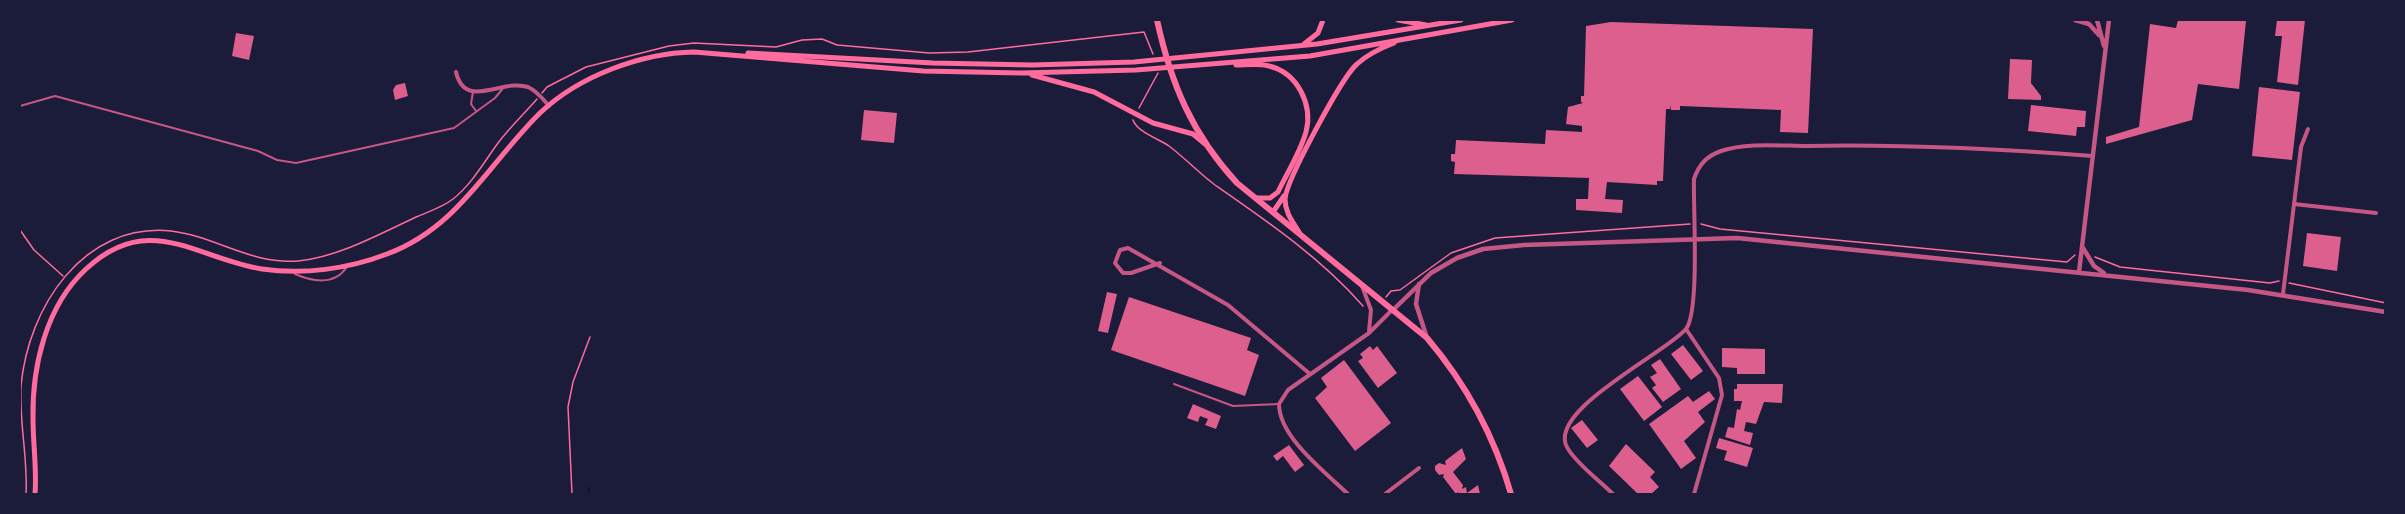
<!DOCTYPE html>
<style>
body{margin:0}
#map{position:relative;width:2405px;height:514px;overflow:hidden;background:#1b1b3a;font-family:Poppins,sans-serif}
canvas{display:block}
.frame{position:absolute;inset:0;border:21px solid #1b1b3a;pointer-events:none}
</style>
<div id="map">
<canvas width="2405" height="514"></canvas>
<div class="frame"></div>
</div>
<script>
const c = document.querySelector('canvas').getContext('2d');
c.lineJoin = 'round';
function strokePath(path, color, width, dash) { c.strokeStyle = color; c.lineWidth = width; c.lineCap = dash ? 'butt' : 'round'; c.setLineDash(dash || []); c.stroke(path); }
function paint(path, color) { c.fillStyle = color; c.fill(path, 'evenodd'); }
strokePath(new Path2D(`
 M589,487v7`), '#12122b', 1.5);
paint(new Path2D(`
 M2178,20l68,1 -7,68 -41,-5 -6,36 -86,24v-7l33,-10 11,-103 26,4z
 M2277,20h28l-7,65 -21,-3 5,-46h-7z
 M1611,22l202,7 -5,104 -28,-1 1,-22 -101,-4v4h-9l-1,-5v4h-4l-3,72h-6v4l-50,-3 -2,17 18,1 -1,13 -46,-3v-11h12l1,-21 -135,-4 1,-12 -4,-1v-7h4l1,-14 89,4 1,-14 36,2v-6l-16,-2 2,-17 15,-4 -2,-1v-6h3l2,-70z
 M236,33l18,3 -5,24 -17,-4z
 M2010,59l22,1 -1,23 10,13v4l-33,-1z
 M405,83l3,13 -13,4 -2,-10 3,-5z
 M2259,87l41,5 -8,68 -40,-4z
 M2031,105l55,6 -1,16h-8l-1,9 -48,-5z
 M864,110l33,3 -3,30 -33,-3z
 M2307,233l34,4 -4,34 -34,-5z
 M1107,292l10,2 -9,39 -10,-2z
 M1129,297l122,41 -4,12 12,5 -14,41 -134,-46z
 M1683,345l20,26 -12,9 -20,-26z
 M1370,346l3,4 4,-4 20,27 -19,15 -20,-27 5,-3 -3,-4z
 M1722,348l43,1v25h-28v-6l-15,-1z
 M1660,359l21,30 -18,13 -11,-14 4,-3 -6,-8 7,-4 -6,-8z
 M1344,360l47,63 -36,28 -40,-53 12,-11 -6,-9z
 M1638,376l24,31 -18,14 -24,-32z
 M1737,384h46l-1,19 -18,-1 -8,22 -10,-2 -2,9 9,2 -3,12 -25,-8 3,-10 6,1 3,-19 3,1 2,-9h-8v-12h3z
 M1709,391l6,8 -17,13 7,10 -21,19 12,17 -15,11 -32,-45 39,-28 5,6z
 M1193,404l28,12 -5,13 -11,-4 3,-6 -8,-3 -2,6 -11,-4z
 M1582,420l16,20 -11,8 -16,-20z
 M1719,438l34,10 -6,19 -23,-7 3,-9 -11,-3z
 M1626,444l29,28 -5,5 9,10 -8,7h-13l-29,-28z
 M1289,445l15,20 -9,7 -12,-16 -6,5 -4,-5z
 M1462,448l4,11 -13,13 10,13 -1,4 4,-2 1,6 11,-8 2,9h-23l2,-3 -3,3 -13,-17 1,-3 -5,1 -4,-5v-4l4,-3 7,2 -1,-4z`), '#dd5f8e');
strokePath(new Path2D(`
 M542,93l5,-6 39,-20 83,-21 25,-3 82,4 26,-7 20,-1 15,6 92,8 39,-1 176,-20 9,22
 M1139,108l19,-35
 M1133,120c4,12 26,19 36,26 16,12 30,27 46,39 52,36 106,73 148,121
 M1701,224l19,5 347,33 8,-7
 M20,230l14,20 29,26
 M2095,257l25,10 150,16 9,-2
 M2289,283l97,20
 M1386,297l5,-6 9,-1 51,-37 44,-15 195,-14
 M26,494c2,-36 -7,-72 -5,-108 7,-78 62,-164 150,-155 44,5 80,34 127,30 40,-4 82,-27 118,-44 12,-5 27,-10 37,-18 19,-15 31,-37 45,-56 12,-16 26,-29 39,-44
 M572,494l-4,-87 5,-25 17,-45`), '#ff6b9d', 1.5);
strokePath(new Path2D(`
 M473,92l-2,12 5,7
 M20,106l35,-10 203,55 19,9 19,3 158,-35 41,-30 9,-11
 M295,274c16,7 39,12 51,-6
 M1174,384l59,22 46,-2`), '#c65784', 2);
strokePath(new Path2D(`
 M456,72c9,39 47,6 72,15 9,4 15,12 21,19
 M2294,204l82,9
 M1160,263l-29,10h-8l-8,-10 5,-13 8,-2 100,57 82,69
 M1362,286l9,24 -2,21
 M2283,294l18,-147 7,-18
 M1686,329l33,49 3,17 -28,99
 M1348,494c-23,-22 -69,-57 -69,-90l9,-14 81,-57 24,-24
 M1385,494l34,-26
 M1613,494c-14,-14 -34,-28 -45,-45 -25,-37 98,-96 118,-120 14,-18 7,-122 8,-150 5,-15 13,-23 27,-28 26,-9 61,-5 87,-5 96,-2 190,3 285,10`), '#c65784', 4);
strokePath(new Path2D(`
 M2075,20l14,4 10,11
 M2097,20l7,26
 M2083,248l11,18 10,7
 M2079,272l30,-252
 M1419,284l-3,20 11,34
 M1394,309l37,-36 26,-15 26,-9 41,-4 213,-7 511,52 138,22`), '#c65784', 4.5);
strokePath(new Path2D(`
 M1398,20l28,5
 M1304,44l14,-11 5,-13
 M748,53l185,10 99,2 102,-3 183,-18 144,-24
 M1236,65c10,0 23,-2 33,1 29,7 44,39 37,66 -6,21 -19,41 -28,60l-8,6h-14
 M1032,75l62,17 59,31 40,11 12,10
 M1273,212l11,-16
 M1299,232c-7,-11 -14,-20 -14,-33 1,-18 57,-122 72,-135 11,-10 24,-16 37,-21
 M35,494c2,-24 -2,-50 -2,-75 -1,-53 13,-113 53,-150 63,-59 111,-10 176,0 41,6 86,0 125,-15 71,-26 102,-91 153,-141 39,-37 101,-60 154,-61l229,19 98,2 115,-3 174,-14 202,-36`), '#ff6b9d', 5);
strokePath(new Path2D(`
 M1157,20c14,64 35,114 80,163l190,155c40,47 67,97 84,156`), '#ff6b9d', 6);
</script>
